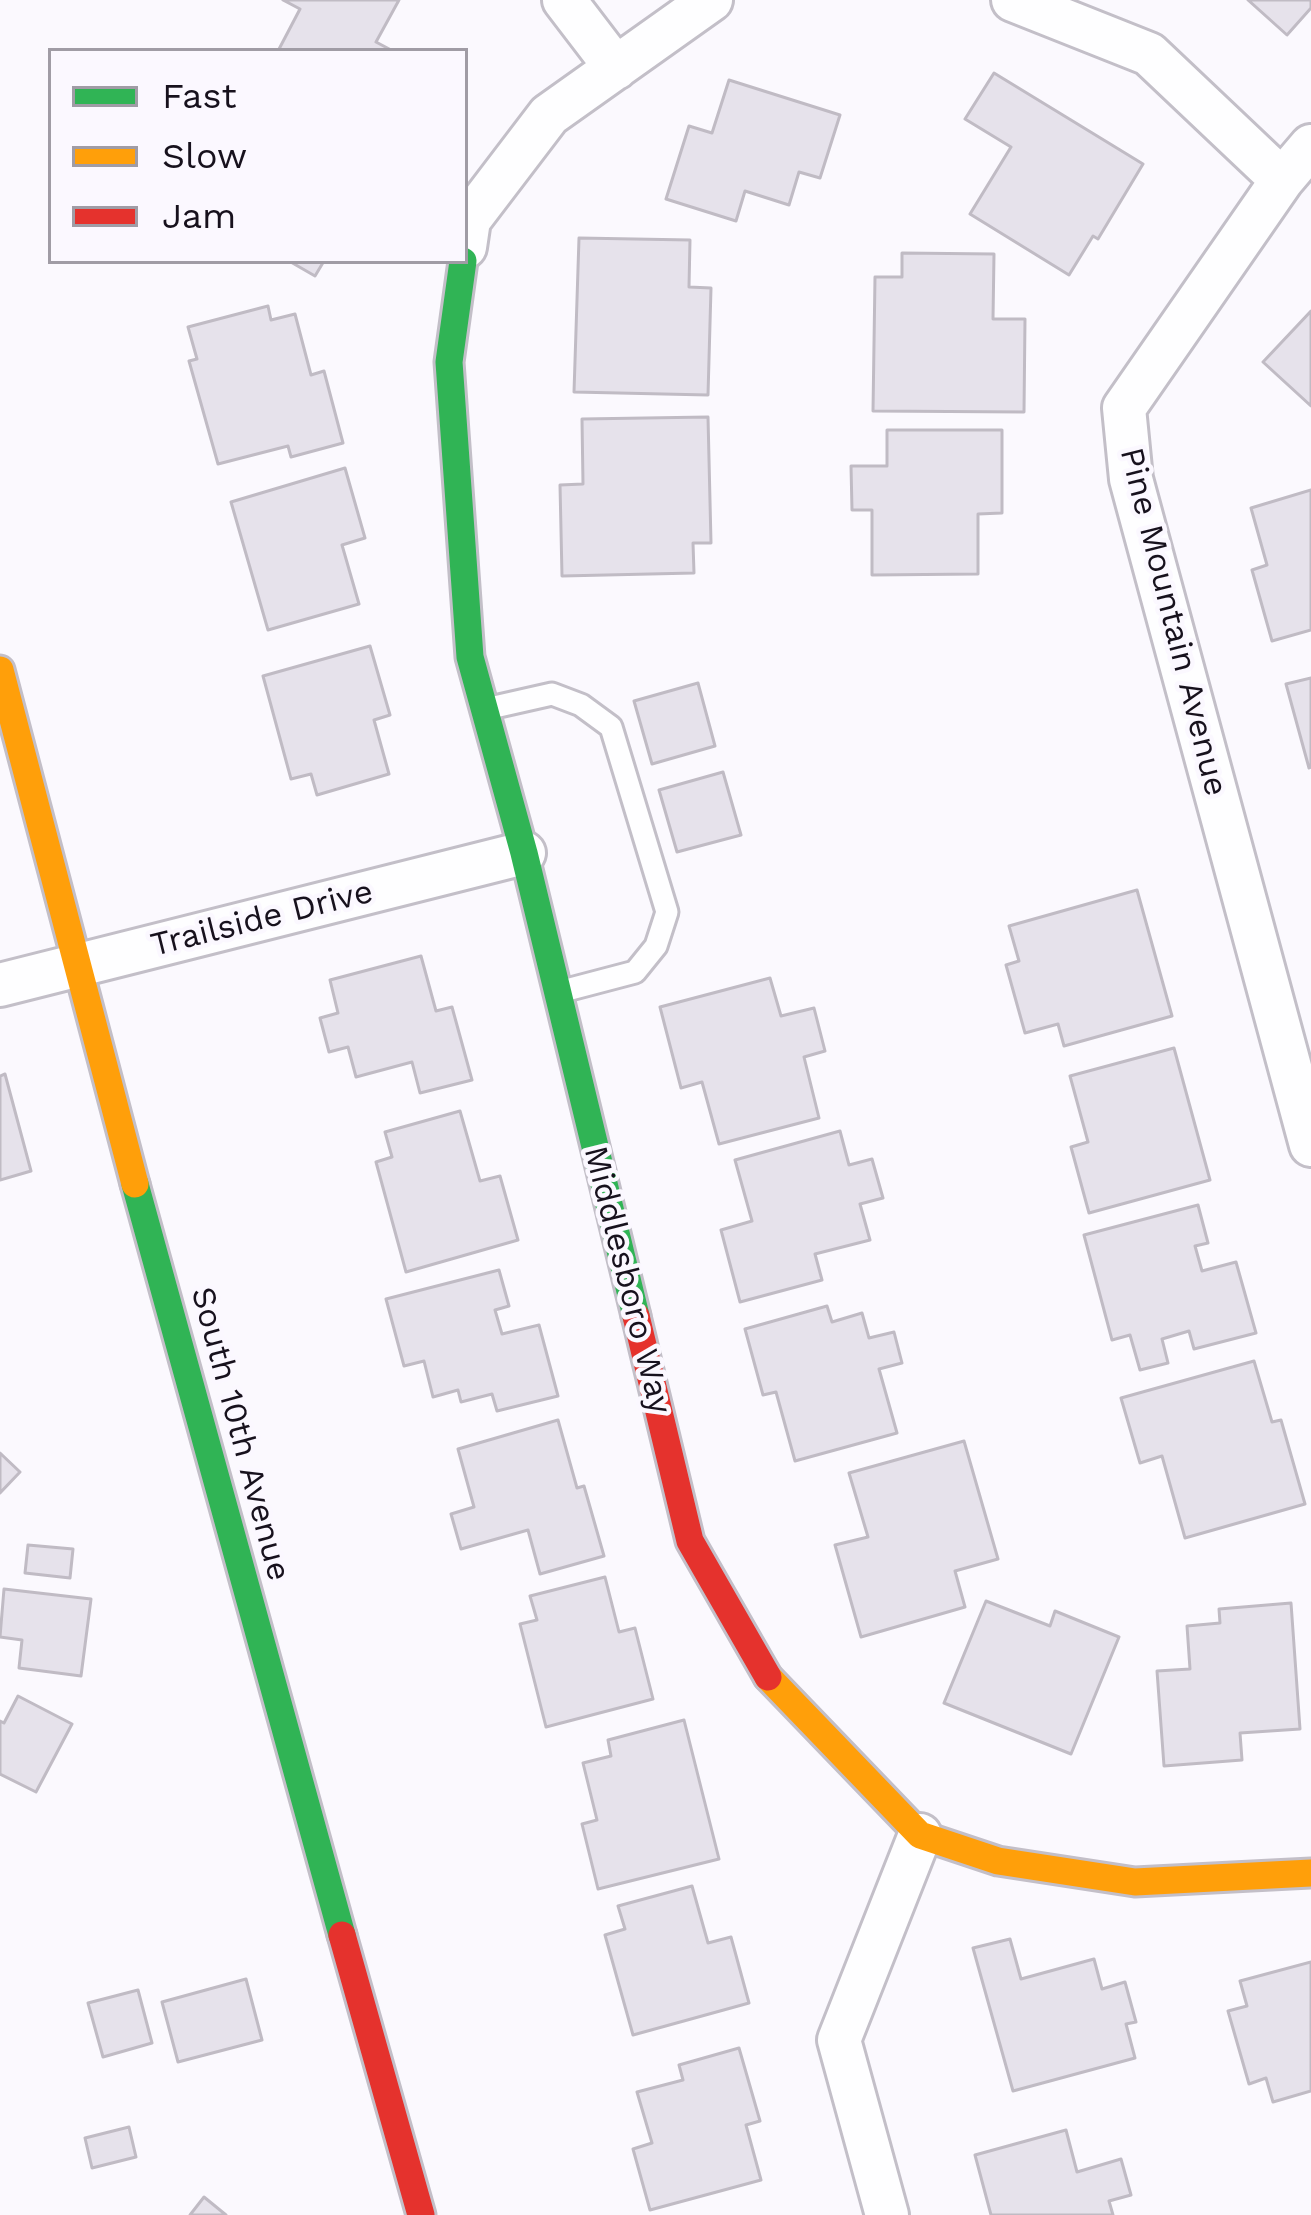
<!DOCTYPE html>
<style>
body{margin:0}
#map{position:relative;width:1311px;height:2215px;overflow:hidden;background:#fbf9fe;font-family:"Work Sans",sans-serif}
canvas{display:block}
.legend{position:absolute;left:48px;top:48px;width:420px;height:216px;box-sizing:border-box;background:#fbf8ff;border:3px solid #a09ca5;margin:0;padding:15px 21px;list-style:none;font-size:36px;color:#17111d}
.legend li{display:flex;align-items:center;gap:24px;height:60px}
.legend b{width:60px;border:3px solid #a09ca5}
</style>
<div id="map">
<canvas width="1311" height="2215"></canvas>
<ul class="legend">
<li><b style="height:15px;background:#30b455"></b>Fast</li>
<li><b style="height:15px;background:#ff9f0a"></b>Slow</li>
<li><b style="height:15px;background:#e5322d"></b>Jam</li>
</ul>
</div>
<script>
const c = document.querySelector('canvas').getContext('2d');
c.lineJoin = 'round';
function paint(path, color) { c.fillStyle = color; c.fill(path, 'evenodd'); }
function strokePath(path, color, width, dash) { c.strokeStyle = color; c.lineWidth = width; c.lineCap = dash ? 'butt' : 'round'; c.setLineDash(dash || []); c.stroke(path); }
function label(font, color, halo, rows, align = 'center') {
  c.font = font + ' "Work Sans",sans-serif'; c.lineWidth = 9; c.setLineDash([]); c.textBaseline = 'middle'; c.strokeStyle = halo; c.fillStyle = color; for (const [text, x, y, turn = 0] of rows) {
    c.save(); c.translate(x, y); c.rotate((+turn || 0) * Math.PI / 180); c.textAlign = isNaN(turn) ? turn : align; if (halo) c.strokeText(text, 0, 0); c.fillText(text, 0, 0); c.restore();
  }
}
const building = new Path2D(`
 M283,0h116l-23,42 17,9h-115l22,-42z
 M1248,0h63v8l-24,27z
 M994,73l149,91 -45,75 -5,-3 -24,39 -99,-61 41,-67 -46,-28z
 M729,80l111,35 -20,63 -21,-6 -10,33 -44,-14 -9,30 -70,-22 23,-73 23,7z
 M579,238l111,2 -1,47 22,1 -3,107 -134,-3z
 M902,253l92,1 -1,65h32l-1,93 -151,-1 2,-134h27z
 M289,261h35l-9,15z
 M268,306l3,14 24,-6 16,61 13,-4 19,72 -52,14 -3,-11 -70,18 -29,-103 8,-2 -9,-32z
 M1311,311v95l-48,-44z
 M708,417l3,126h-18l1,30 -132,3 -2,-91 23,-1 -1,-65z
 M887,430h115v83l-24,1v60l-106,1v-65h-20l-1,-44h36z
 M345,468l20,70 -23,7 17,59 -91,26 -37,-128z
 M1311,490v140l-39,11 -20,-71 15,-5 -16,-57z
 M370,646l20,69 -16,5 15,54 -72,21 -6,-21 -20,5 -28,-103z
 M1311,678v89l-2,1 -23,-84z
 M698,683l17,63 -63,18 -18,-63z
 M723,772l18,63 -64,17 -18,-62z
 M1137,890l35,126 -108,30 -6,-22 -33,9 -19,-68 13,-4 -10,-35z
 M421,956l15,55 16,-4 20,73 -52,13 -8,-31 -56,15 -8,-30 -19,5 -9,-34 18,-5 -8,-33z
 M770,978l11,38 33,-8 11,43 -21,6 15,61 -100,26 -17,-62 -21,6 -21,-81z
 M1174,1048l36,132 -121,33 -18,-66 17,-5 -18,-66z
 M5,1074l26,97 -31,9v-104z
 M460,1111l20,70 20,-5 18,64 -112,32 -30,-110 16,-5 -7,-25z
 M840,1131l9,34 23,-6 11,39 -23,6 10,36 -55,14 7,26 -82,22 -19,-72 31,-9 -17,-61z
 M1198,1205l10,38 -13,3 7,25 34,-9 20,71 -62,16 -5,-18 -27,8 6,24 -28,7 -10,-35 -18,5 -28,-105z
 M499,1270l10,36 -14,4 7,24 37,-9 19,71 -61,15 -5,-17 -31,8 -3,-12 -25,7 -9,-36 -20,5 -18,-67z
 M827,1306l5,16 30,-9 7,25 25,-6 8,31 -23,6 18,64 -102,28 -19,-69 -13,3 -18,-66z
 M1254,1361l18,61 9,-2 24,84 -120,34 -23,-82 -22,7 -19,-65z
 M558,1420l19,68 7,-2 20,70 -64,18 -12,-44 -67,19 -10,-35 23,-7 -16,-58z
 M964,1441l34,118 -43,12 10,36 -104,30 -26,-92 33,-8 -19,-64z
 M0,1453l20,19 -20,21z
 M28,1545l45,4 -3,29 -45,-5z
 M605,1577l14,55 16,-4 18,71 -107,28 -26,-103 17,-4 -7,-24z
 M4,1589l87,10 -10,77 -62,-8 3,-28 -22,-3z
 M986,1601l64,25 5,-15 64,26 -48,117 -127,-51z
 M1291,1603l9,126 -60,4 2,27 -78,6 -7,-95 33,-2 -3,-43 33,-3 -1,-14z
 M18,1696l54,28 -36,68 -36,-18v-53l4,2z
 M684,1720l35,139 -121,30 -16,-65 15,-4 -14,-57 28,-7 -3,-16z
 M692,1886l16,57 23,-6 18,66 -116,32 -28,-100 20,-6 -7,-23z
 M1010,1939l11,40 73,-20 8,30 23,-7 11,40 -10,2 9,34 -122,33 -40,-143z
 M1311,1962v129l-38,11 -7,-24 -17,6 -21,-73 19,-5 -7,-25z
 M246,1979l16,61 -84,22 -16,-60z
 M138,1990l14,53 -49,14 -15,-54z
 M739,2048l21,73 -14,4 15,55 -111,30 -17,-61 19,-6 -15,-51 46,-12 -4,-15z
 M129,2127l7,30 -44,11 -7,-30z
 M1066,2130l11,42 44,-13 10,36 -22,6 4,14h-122l-16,-60z
 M204,2197l22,18h-36z`);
paint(building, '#e6e2eb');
strokePath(building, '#c0bbc4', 3);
const lane = new Path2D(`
 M490,708l62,-14 29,11 30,22 56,185 -11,34 -21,26 -76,20`);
const street = new Path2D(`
 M564,0l52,68
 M1013,0l136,54 133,126
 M1311,146l-29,34 -158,228 7,71 180,666
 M465,247l4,-27 80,-105 162,-115
 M0,985l524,-132
 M887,2215l-48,-175 81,-205`);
const fast = new Path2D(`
 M463,261l-14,101 21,295 54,196 112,463
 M135,1184l207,751`);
const slow = new Path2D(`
 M0,670l135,514
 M768,1677l152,158 78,26 137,21 176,-9`);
const jam = new Path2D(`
 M636,1316l54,225 78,136
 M342,1935l79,280`);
strokePath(lane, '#c3bfc8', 27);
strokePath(street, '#c3bfc8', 48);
strokePath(fast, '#c3bfc8', 33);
strokePath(slow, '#c3bfc8', 33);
strokePath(jam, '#c3bfc8', 33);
strokePath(lane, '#fefeff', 21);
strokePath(street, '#fefeff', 42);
strokePath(fast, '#30b455', 27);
strokePath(slow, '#ff9f0a', 27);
strokePath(jam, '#e5322d', 27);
label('33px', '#17111d', '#fbf8ff', [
 ["Pine Mountain Avenue",1173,622,76],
 ["Trailside Drive",262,919,-14],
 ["Middlesboro Way",627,1280,76],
 ["South 10th Avenue",240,1434,75]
]);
</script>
